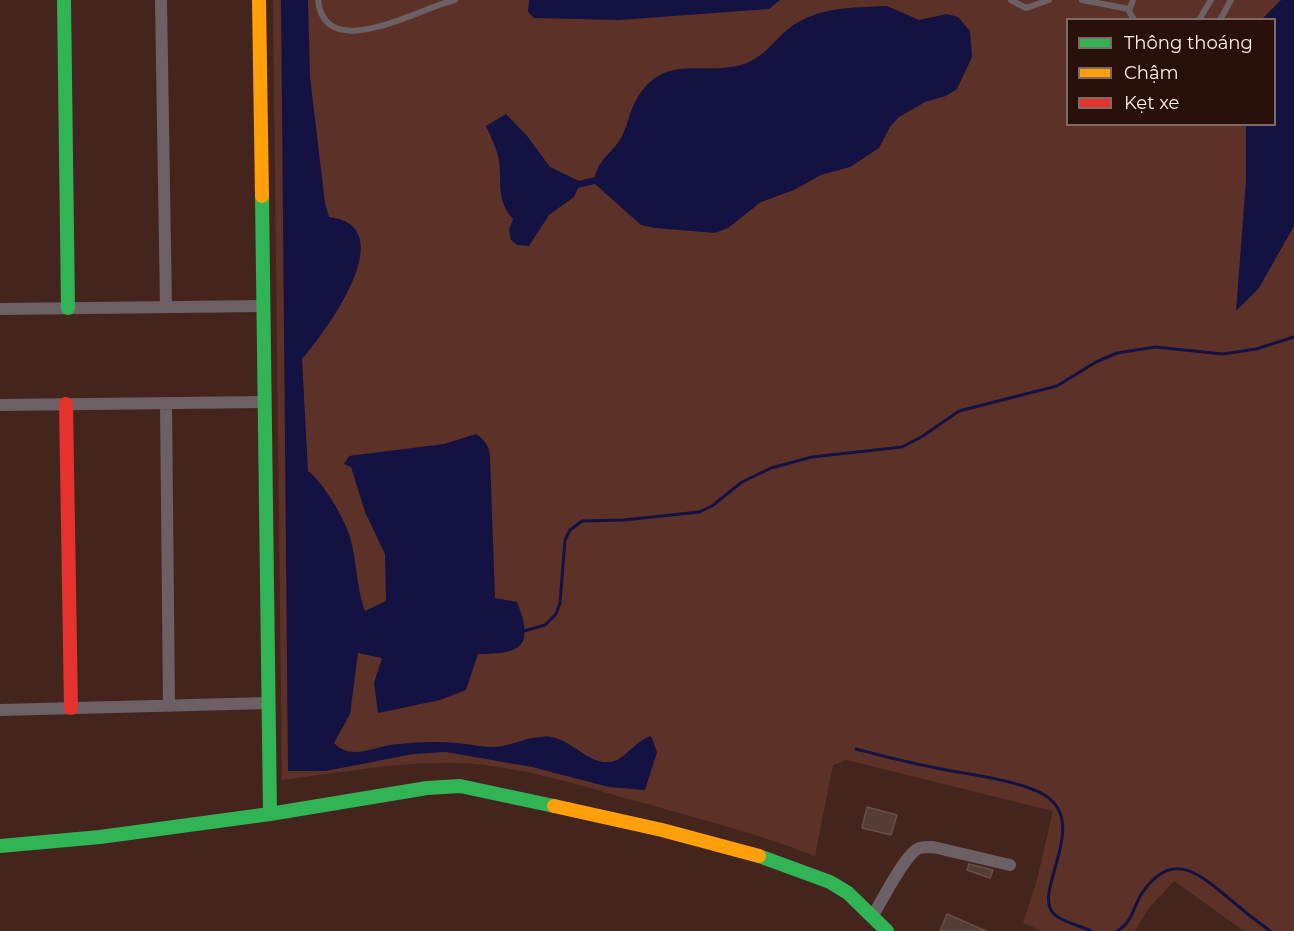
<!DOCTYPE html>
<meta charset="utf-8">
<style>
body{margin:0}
#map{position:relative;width:1294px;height:931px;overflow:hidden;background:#44251e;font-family:Montserrat,sans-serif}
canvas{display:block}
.legend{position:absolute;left:1066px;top:18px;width:210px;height:108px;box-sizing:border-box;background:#29100a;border:2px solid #7e6964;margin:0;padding:8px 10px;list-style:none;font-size:18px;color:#feefeb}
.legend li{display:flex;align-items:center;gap:12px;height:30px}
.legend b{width:30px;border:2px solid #7e6964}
</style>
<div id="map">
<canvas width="1294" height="931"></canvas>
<ul class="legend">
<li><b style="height:8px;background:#30b455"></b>Thông thoáng</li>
<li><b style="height:8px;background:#ff9f0a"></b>Chậm</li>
<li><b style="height:8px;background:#e5322d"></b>Kẹt xe</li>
</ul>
</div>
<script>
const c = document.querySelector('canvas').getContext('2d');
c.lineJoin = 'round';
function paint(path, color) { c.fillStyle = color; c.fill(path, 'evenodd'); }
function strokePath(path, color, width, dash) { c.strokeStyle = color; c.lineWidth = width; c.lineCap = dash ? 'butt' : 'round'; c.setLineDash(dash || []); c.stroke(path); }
paint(new Path2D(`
 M273,0h1021v931h-50l-70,-50 -26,28 -13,22h-93l-19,-8 14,-43 16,-69 -207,-51 -13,5 -18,91c-59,-23 -119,-38 -179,-55 -58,-16 -116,-35 -177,-38 -59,-2 -119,10 -177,17zM1068,20h206v104h-206z`), '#5c3228');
paint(new Path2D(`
 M281,0h27l2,77 15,126 4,14c76,9 -5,117 -27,142l6,112c15,11 37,48 42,66 7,24 6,50 15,74l21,-10 -1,-47 -20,-42 -14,-45 -7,-3 5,-8 95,-12 32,-10c9,6 13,12 14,22l5,142 22,4c18,45 4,52 -39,52l-12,36 -26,10 -62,13 -4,-30 8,-25 -24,-5 -8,61 -16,29c18,19 42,2 64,1 20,-2 39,-3 59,-1 12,1 24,4 37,4 20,-1 37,-13 58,-10 20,4 37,27 57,25 16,-1 25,-21 42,-26l6,16 -12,38 -36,-3 -77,-20 -86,-15 -33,2 -87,17h-38z
 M529,0h251l-11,9 -150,11 -85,-2 -6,-6z
 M1281,0h13v226l-35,62 -23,23 10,-131v-55l28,-1v-104l-12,-1z
 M887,6l32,14 28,-6 11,3 12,14 2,26 -15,32 -11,7 -21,6 -26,15 -9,10 -11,21 -29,19 -29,8 -27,15 -33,12 -33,26 -13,5 -60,-5 -14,-3 -46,-41 -17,4 -4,9 -25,18 -20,31 -12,-1 -6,-5 -2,-10 4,-11c-17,-19 -11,-35 -14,-58 -2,-12 -8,-24 -13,-35l20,-12 22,23 22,30 29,14 16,-4c4,-19 19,-25 27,-41 6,-11 7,-23 13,-34 29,-54 72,-22 114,-40 16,-7 25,-21 38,-32 29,-24 65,-22 100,-24z`), '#141143');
strokePath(new Path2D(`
 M524,631l21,-6 11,-11 4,-11 5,-63 5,-10 12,-9 42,-1 75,-8 13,-6 30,-24 29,-14 41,-11 90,-10 21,-11 36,-25 98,-25 39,-24 21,-9 38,-6 68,7 33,-5 38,-12
 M856,749c27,7 53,14 80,19 28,6 94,13 114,31 36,31 -18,94 4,115 9,9 26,11 37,17
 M1117,931c16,-9 16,-24 25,-38 29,-42 54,-22 84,3 14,12 29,24 44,35`), '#141143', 3);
const building = new Path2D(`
 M867,807l30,8 -6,20 -29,-7z
 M969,864l24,6 -3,8 -23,-8z
 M947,914l39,17h-46z`);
paint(building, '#563c36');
strokePath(building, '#6a4f49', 1.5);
strokePath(new Path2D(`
 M318,0c7,66 105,6 137,0
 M1011,0l15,8 23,-8
 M1082,0l47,9
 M1133,0l-4,11 5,9
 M1199,20l12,-20
 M1220,20l11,-20`), '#6c6065', 6);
strokePath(new Path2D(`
 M161,0l5,307
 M0,309l263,-3
 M166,403l3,303
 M0,405l264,-3
 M0,710l269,-7
 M873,915c9,-14 32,-61 46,-67 4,-1 10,-1 14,-1l77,18`), '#6c6065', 12);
strokePath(new Path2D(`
 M64,0l4,308
 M262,196l8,618
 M0,846l100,-9 170,-23 157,-26 33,-2 94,20
 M759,856l71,26 18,11 39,38`), '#30b455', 14);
strokePath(new Path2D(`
 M259,0l3,196
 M554,806l108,24 97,26`), '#ff9f0a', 14);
strokePath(new Path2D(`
 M66,404l5,304`), '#e5322d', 14);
</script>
